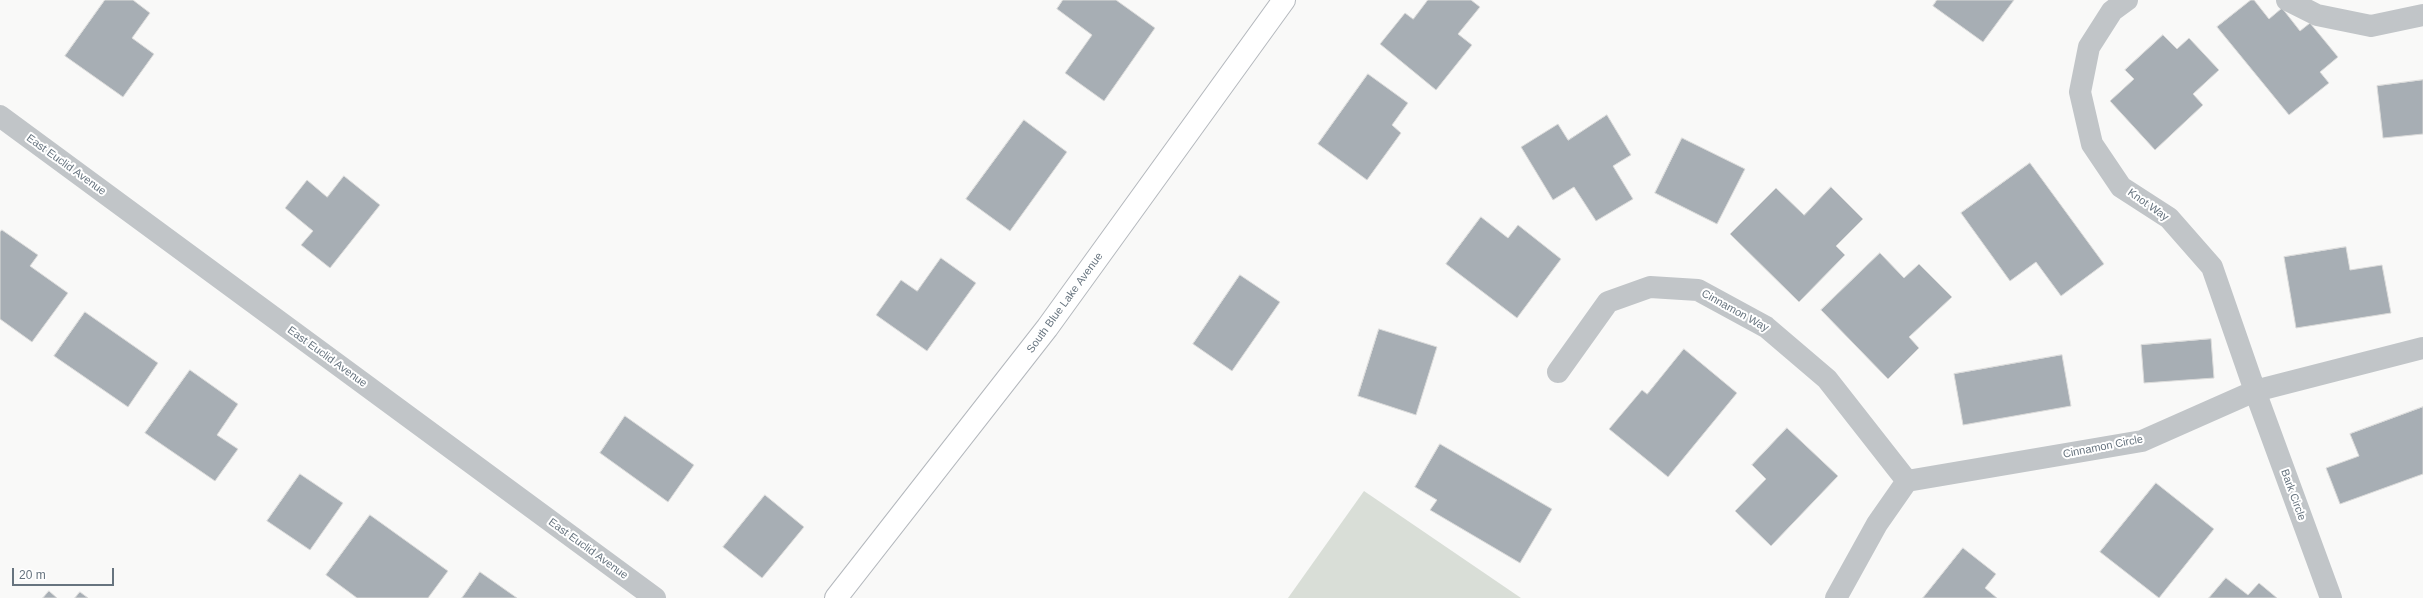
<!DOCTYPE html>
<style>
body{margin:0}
#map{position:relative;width:2423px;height:598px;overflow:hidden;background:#f9f9f8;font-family:Helvetica,sans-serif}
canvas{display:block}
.scale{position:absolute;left:12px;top:568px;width:102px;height:18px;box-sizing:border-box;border:2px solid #67747f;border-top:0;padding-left:5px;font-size:12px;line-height:14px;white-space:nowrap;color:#67747f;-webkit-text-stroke:3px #fff;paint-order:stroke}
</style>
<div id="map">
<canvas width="2423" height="598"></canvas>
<div class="scale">20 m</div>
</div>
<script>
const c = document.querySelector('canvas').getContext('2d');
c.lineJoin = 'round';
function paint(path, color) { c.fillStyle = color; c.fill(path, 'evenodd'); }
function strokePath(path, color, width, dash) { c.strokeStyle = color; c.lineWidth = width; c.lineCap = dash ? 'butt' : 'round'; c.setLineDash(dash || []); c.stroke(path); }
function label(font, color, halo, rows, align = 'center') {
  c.font = font + ' Helvetica,sans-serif'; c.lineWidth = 4; c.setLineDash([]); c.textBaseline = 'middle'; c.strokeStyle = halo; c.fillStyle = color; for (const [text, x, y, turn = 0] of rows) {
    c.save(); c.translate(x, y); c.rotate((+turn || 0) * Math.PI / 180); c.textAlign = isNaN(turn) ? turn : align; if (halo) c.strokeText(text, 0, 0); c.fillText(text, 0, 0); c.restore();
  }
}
paint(new Path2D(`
 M1364,491l157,107h-233z`), '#d9ded7');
const building = new Path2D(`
 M105,0h28l17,13 -18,25 22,16 -31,43 -58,-41z
 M1063,0h53l39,28 -51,73 -39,-28 27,-38 -35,-26z
 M1428,0h43l9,7 -22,27 14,11 -36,45 -56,-46 25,-31 8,6z
 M1937,0h77l-31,42 -50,-36z
 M2251,0h3l15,19 13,-11 18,23 10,-8 28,34 -18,15 9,11 -40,32 -72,-88z
 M2163,35l14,14 12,-11 30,32 -26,24 10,11 -48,45 -45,-49 24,-22 -9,-9z
 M1368,74l40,29 -16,22 9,8 -34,47 -49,-36z
 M2423,80v54l-40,4 -6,-52z
 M1607,115l24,40 -18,11 20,33 -37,22 -22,-34 -21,13 -32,-53 37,-23 10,16z
 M1024,120l43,32 -57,79 -44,-32z
 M1682,138l63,31 -28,55 -62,-31z
 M2030,163l74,101 -43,32 -25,-34 -26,19 -49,-68z
 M344,176l36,29 -50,63 -29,-23 12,-14 -28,-23 22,-28 20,17z
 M1831,187l32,32 -27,27 9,9 -46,47 -69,-68 46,-46 28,27z
 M1481,217l27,21 10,-13 43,34 -44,59 -71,-54z
 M2,230l36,25 -8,11 38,27 -36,49 -32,-23v-87z
 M2346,247l4,23 32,-5 9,48 -95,15 -12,-71z
 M1880,253l24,25 15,-14 33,33 -43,40 10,11 -31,31 -67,-69z
 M941,258l35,25 -49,68 -51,-36 25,-35 16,11z
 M1240,275l40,27 -48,69 -39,-27z
 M85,312l73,51 -30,44 -74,-51z
 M1379,329l58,18 -21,68 -58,-19z
 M2211,339l3,39 -70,5 -3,-38z
 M1684,349l53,44 -69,84 -59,-48 33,-39 5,4z
 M2062,355l9,51 -108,19 -9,-51z
 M190,370l48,34 -21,31 21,14 -23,32 -70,-48z
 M2423,407v67l-83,30 -14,-36 33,-12 -9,-22z
 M625,416l69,49 -26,37 -68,-49z
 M1787,428l51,48 -67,70 -36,-35 31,-32 -14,-14z
 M1440,444l112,65 -32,54 -90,-53 7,-10 -22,-13z
 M300,474l43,29 -33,47 -43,-29z
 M2156,483l58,46 -55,69 -59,-46z
 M765,495l39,32 -42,51 -39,-31z
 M370,515l78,56 -20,27h-71l-31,-23z
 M1963,548l33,26 -11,14 12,10h-74z
 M480,572l37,26h-55z
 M2226,578l22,17 11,-12 18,15h-68z
 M49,591l8,7h-14z
 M80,592l8,6h-13z`);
paint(building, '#a7aeb4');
strokePath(building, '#dbdbda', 1);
const secondary = new Path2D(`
 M836,598l211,-270 237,-328`);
strokePath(secondary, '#b4b8bd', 24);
strokePath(new Path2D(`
 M2127,0l-15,11 -23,36 -9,45 12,52 29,43 48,31 43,49 43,124 76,207
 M2287,0l30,15 54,11 52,-11
 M0,116l655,482
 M1558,372l50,-70 42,-15 48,3 68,37 61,52 80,102
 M1836,598l41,-74 30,-43 235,-40 113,-50 168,-43`), '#c1c5c8', 22);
strokePath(secondary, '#fff', 22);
label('11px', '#67747f', '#fff', [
 ["East Euclid Avenue",66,165,36],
 ["Knot Way",2148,205,35],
 ["South Blue Lake Avenue",1065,303,-54],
 ["Cinnamon Way",1735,311,29],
 ["East Euclid Avenue",327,357,36],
 ["Cinnamon Circle",2103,447,-11],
 ["Bark Circle",2293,495,70],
 ["East Euclid Avenue",588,549,36]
]);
</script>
